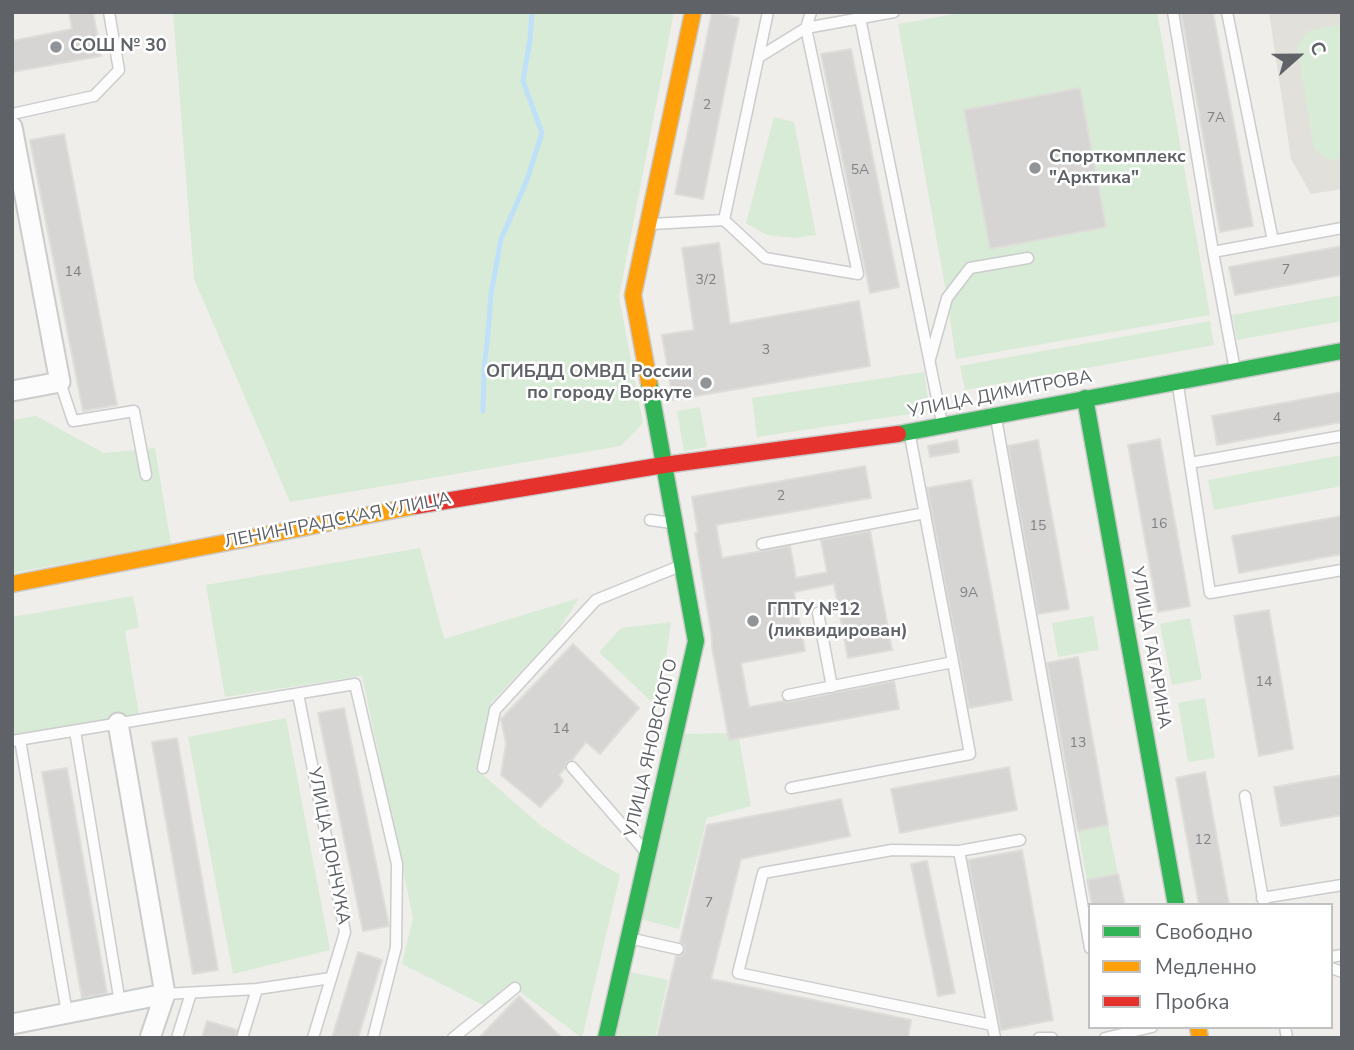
<!DOCTYPE html>
<meta charset="utf-8">
<style>
body{margin:0}
#map{position:relative;width:1354px;height:1050px;overflow:hidden;background:#efeeea;font-family:"Nunito Sans",sans-serif}
canvas{display:block}
.frame{position:absolute;inset:0;border:14px solid #5f6368;pointer-events:none}
.legend{position:absolute;left:1088px;top:903px;width:245px;height:126px;box-sizing:border-box;background:#fff;border:2px solid #bfc1c3;margin:0;padding:9px 12px;list-style:none;font-size:21px;color:#5f6368}
.legend li{display:flex;align-items:center;gap:14px;height:35px}
.legend b{width:35px;border:2px solid #bfc1c3}
.north{position:absolute;left:1263px;top:21px;width:70px;height:70px;-webkit-text-stroke:5px #fff;paint-order:stroke;rotate:69deg;font-size:19px;font-weight:700;line-height:28px;text-align:center;color:#5f6368}
.north::after{content:'';display:block;margin:auto;width:24px;height:32px;background:#5f6368;clip-path:polygon(50% 0,100% 100%,50% 72%,0 100%)}
</style>
<div id="map">
<canvas width="1354" height="1050"></canvas>
<div class="frame"></div>
<ul class="legend">
<li><b style="height:9px;background:#30b455"></b>Свободно</li>
<li><b style="height:9px;background:#ff9f0a"></b>Медленно</li>
<li><b style="height:9px;background:#e5322d"></b>Пробка</li>
</ul>
<div class="north">С</div>
</div>
<script>
const c = document.querySelector('canvas').getContext('2d');
c.lineJoin = 'round';
function paint(path, color) { c.fillStyle = color; c.fill(path, 'evenodd'); }
function strokePath(path, color, width, dash) { c.strokeStyle = color; c.lineWidth = width; c.lineCap = dash ? 'butt' : 'round'; c.setLineDash(dash || []); c.stroke(path); }
function label(font, color, halo, rows, align = 'center') {
  c.font = font + ' "Nunito Sans",sans-serif'; c.lineWidth = 5; c.setLineDash([]); c.textBaseline = 'middle'; c.strokeStyle = halo; c.fillStyle = color; for (const [text, x, y, turn = 0] of rows) {
    c.save(); c.translate(x, y); c.rotate((+turn || 0) * Math.PI / 180); c.textAlign = isNaN(turn) ? turn : align; if (halo) c.strokeText(text, 0, 0); c.fillText(text, 0, 0); c.restore();
  }
}
paint(new Path2D(`
 M1269,12h73v177l-31,5 -20,-35z`), '#e2e0da');
paint(new Path2D(`
 M173,12h501l-55,285 24,126 -22,23 -331,56 -96,-223z
 M966,12h191l53,303 -254,44 -9,-61 -49,-274z
 M1342,24v134l-13,2 -15,-11 -17,-103 11,-15z
 M774,117l20,5 22,113 -22,3 -27,-3 -21,-12z
 M1342,295v26l-105,19 -5,-25z
 M1210,321l4,24 -249,45 -5,-24z
 M924,372l6,39 -173,26 -5,-39z
 M700,407l7,40 -23,4 -7,-40z
 M36,416l68,37 51,-5 16,96 -159,29v-153z
 M1342,455v31l-128,24 -6,-30z
 M420,548l24,91 135,-41 -22,35 -66,70 -10,70 59,52 42,28 38,22 -38,163 -67,-50 -26,20 -87,-44 11,-46 -51,-242 -137,21 -19,-112z
 M133,596l6,31 -14,4 14,84 -127,22v-120z
 M1093,616l6,34 -41,7 -6,-34z
 M1190,618l12,61 -30,6 -12,-61z
 M671,622l-12,87 -60,-57 22,-24z
 M1205,698l10,60 -27,4 -10,-59z
 M286,718l44,232 -97,24 -45,-237z
 M738,733l13,73 -44,12 -28,111 -39,-10 43,-185z
 M1108,825l10,49 -31,6 -9,-49z
 M630,972l38,8 -13,58h-39z`), '#d8ebd6');
strokePath(new Path2D(`
 M483,411l1,-42 4,-35 3,-40 10,-55 26,-59 15,-47 -19,-52 7,-42 2,-27`), '#bfe0f9', 5);
const building = new Path2D(`
 M69,12h24l8,44 -89,16v-31l60,-12z
 M712,12l27,6 -36,181 -28,-5z
 M1181,12h32l40,214 -33,6z
 M851,49l48,238 -29,6 -49,-239z
 M1080,88l26,139 -116,22 -26,-139z
 M64,134l53,271 -34,6 -53,-271z
 M719,243l11,81 129,-23 11,65 -197,34 -11,-65 32,-5 -12,-82z
 M1342,246v29l-107,20 -6,-28z
 M1342,392v30l-125,23 -5,-29z
 M1160,439l30,167 -32,6 -30,-167z
 M957,440l2,12 -29,5 -2,-11z
 M1038,440l31,169 -31,5 -30,-168z
 M865,466l6,32 -155,27 6,33 68,-12 6,32 31,-6 -6,-32 49,-9 22,119 -44,8 -14,-74 -40,8 11,59 -64,12 8,44 35,-6 5,1 105,-21 5,28 -170,31 -17,-93v-9l-17,-105 3,-1 -6,-35z
 M971,480l41,220 -43,8 -42,-220z
 M1342,516v38l-103,19 -7,-37z
 M1269,610l24,139 -34,7 -25,-140z
 M573,644l66,64 -39,46 -14,-12 -14,18 -5,2 -2,6 -6,7 4,6 -4,6 -19,20 -39,-32 5,-31 -5,-25z
 M1078,657l30,168 -30,6 -31,-168z
 M344,708l45,218 -26,5 -45,-218z
 M177,738l41,232 -25,4 -41,-232z
 M1009,767l8,43 -117,23 -9,-44z
 M67,768l40,225 -25,5 -40,-226z
 M1205,772l24,133h-30l-23,-127z
 M1342,775v40l-61,11 -7,-39z
 M841,799l9,37 -109,23 -30,120 200,41 -3,18h-251l19,-82h5l4,-5v-5l-5,-4 27,-117z
 M1022,850l31,170 -52,10 -33,-170z
 M927,861l28,132 -17,3 -27,-132z
 M1118,874l7,31h-33l-5,-25z
 M358,952l24,8 -24,78h-26z
 M519,996l43,42h-83z
 M207,1021l30,9 -2,8h-33z`);
paint(building, '#d6d5d3');
strokePath(building, '#deddd9', 2);
const lane = new Path2D(`
 M1173,12l40,240 22,118
 M1227,12l46,229
 M860,18l82,405
 M759,57l47,-29 88,-16
 M12,114l82,-18 25,-26 -10,-58
 M724,220l44,-208
 M652,224l72,-4 41,38 93,16 -52,-246 5,-16
 M1213,252l129,-24
 M930,359l17,-61 23,-30 58,-10
 M60,382l13,39 61,-10 12,64
 M1178,386l32,207 132,-23
 M996,418l94,530
 M1190,463l152,-27
 M650,520l22,3
 M762,544l163,-31
 M818,613l14,74
 M298,694l47,238 -32,106
 M788,695l165,-33 -43,-226
 M75,731l45,272
 M20,740l47,273
 M12,741l343,-57 42,180 -1,83 -23,91
 M572,767l73,84
 M483,768l12,-58 101,-110 84,-34
 M791,788l179,-34 -17,-92
 M1245,796l19,109
 M959,851l36,187
 M1262,898l80,-13
 M633,939l45,10
 M1331,957l11,-2
 M1331,968l11,4
 M165,994l92,-5 74,-11
 M992,1025l-254,-52 25,-100 129,-23 67,1 61,-11
 M1285,1027l2,11
 M177,1038l14,-45
 M242,1038l15,-49
 M453,1038l62,-50
 M1039,1038h13
 M1105,1038l47,-11`);
const street = new Path2D(`
 M12,127l48,255 -48,9
 M118,723l47,271 -15,44
 M12,1024l153,-30`);
const fast = new Path2D(`
 M1085,398l91,507
 M898,434l444,-83
 M606,1038l90,-397 -47,-259`);
const slow = new Path2D(`
 M649,382l-16,-87 60,-283
 M12,584l403,-78
 M1198,1027l2,11`);
const jam = new Path2D(`
 M415,506l249,-41 234,-31`);
strokePath(lane, '#cbcccc', 13);
strokePath(street, '#cbcccc', 23);
strokePath(fast, '#cacacb', 19);
strokePath(slow, '#cacacb', 19);
strokePath(jam, '#cacacb', 19);
strokePath(lane, '#fdfcfc', 10);
strokePath(street, '#fdfcfc', 19);
strokePath(fast, '#30b455', 16);
strokePath(slow, '#ff9f0a', 16);
strokePath(jam, '#e5322d', 16);
for (const [x, y, r, color] of [
 [56,47,7,"#919496"],
 [1035,168,7,"#919496"],
 [706,383,7,"#919496"],
 [753,621,7,"#919496"]
]) { const dot = new Path2D(); dot.arc(x, y, r, 0, 2 * Math.PI); c.fillStyle = color; c.fill(dot); strokePath(dot, '#fff', 2.5); }
label('14px', '#7e8184', null, [
 ["2",707,106],
 ["7А",1216,119],
 ["5А",860,171],
 ["7",1286,271],
 ["14",73,273],
 ["3/2",706,281],
 ["3",766,351],
 ["4",1277,419],
 ["2",781,497],
 ["16",1159,525],
 ["15",1038,527],
 ["9А",969,594],
 ["14",1264,683],
 ["14",561,730],
 ["13",1078,744],
 ["12",1203,841],
 ["7",709,904]
]);
label('bold 18px', '#5f6368', '#fff', [
 ["СОШ № 30",70,47],
 ["Спорткомплекс",1049,158],
 ["\"Арктика\"",1049,179],
 ["ОГИБДД ОМВД России",692,373,"right"],
 ["по городу Воркуте",692,394,"right"],
 ["ГПТУ №12",767,611],
 ["(ликвидирован)",767,632]
], 'left');
label('18px', '#5f6368', '#fff', [
 ["УЛИЦА ДИМИТРОВА",1000,395,-11],
 ["ЛЕНИНГРАДСКАЯ УЛИЦА",338,521,-11],
 ["УЛИЦА ГАГАРИНА",1150,648,80],
 ["УЛИЦА ЯНОВСКОГО",652,748,-77],
 ["УЛИЦА ДОНЧУКА",328,846,79]
]);
</script>
